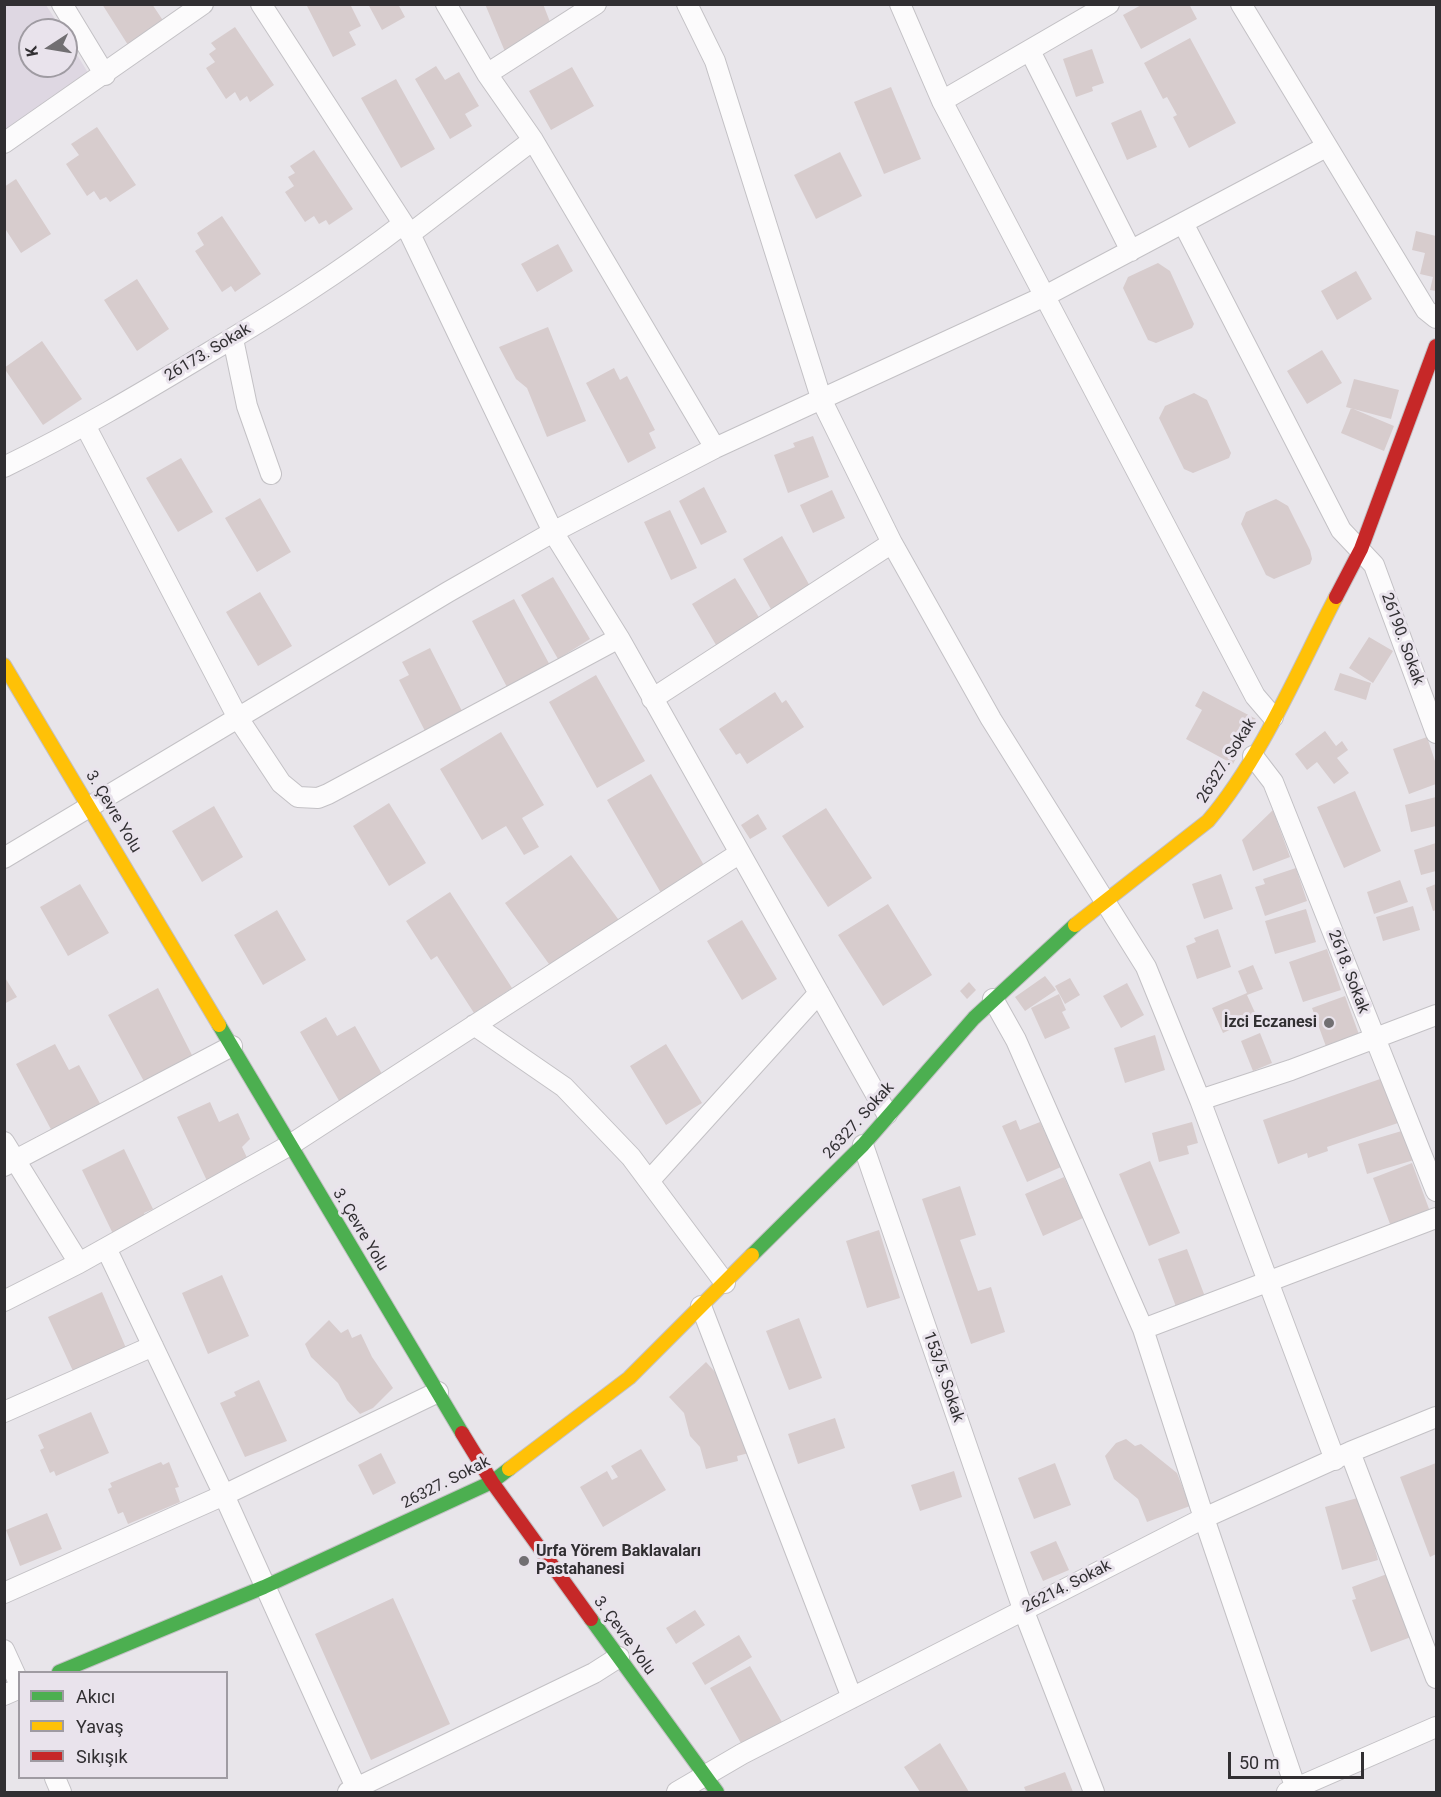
<!DOCTYPE html>
<meta charset="utf-8">
<style>
body{margin:0}
#map{position:relative;width:1441px;height:1797px;overflow:hidden;background:#e8e5ea;font-family:Roboto,sans-serif}
canvas{display:block}
.frame{position:absolute;inset:0;border:6px solid #312f32;pointer-events:none}
.legend{position:absolute;left:18px;top:1671px;width:210px;height:108px;box-sizing:border-box;background:#e9e3ec;border:2px solid #9f9ba2;margin:0;padding:8px 10px;list-style:none;font-size:18px;color:#312f32}
.legend li{display:flex;align-items:center;gap:12px;height:30px}
.legend b{width:30px;border:2px solid #9f9ba2}
.north{position:absolute;left:18px;top:18px;width:60px;height:60px;box-sizing:border-box;background:#e9e3ec;border:2px solid #9f9ba2;border-radius:50%;rotate:258deg;font-size:16px;font-weight:700;line-height:24px;text-align:center;color:#312f32}
.north::after{content:'';display:block;margin:auto;width:21px;height:27px;background:#716f72;clip-path:polygon(50% 0,100% 100%,50% 72%,0 100%)}
.scale{position:absolute;left:1228px;top:1752px;width:136px;height:27px;box-sizing:border-box;border:3px solid #312f32;border-top:0;padding-left:8px;font-size:18px;line-height:21px;white-space:nowrap;color:#312f32;-webkit-text-stroke:4px #e9e3ec;paint-order:stroke}
</style>
<div id="map">
<canvas width="1441" height="1797"></canvas>
<div class="frame"></div>
<ul class="legend">
<li><b style="height:8px;background:#4caf50"></b>Akıcı</li>
<li><b style="height:8px;background:#ffc107"></b>Yavaş</li>
<li><b style="height:8px;background:#c62828"></b>Sıkışık</li>
</ul>
<div class="north">K</div>
<div class="scale">50 m</div>
</div>
<script>
const c = document.querySelector('canvas').getContext('2d');
c.lineJoin = 'round';
function paint(path, color) { c.fillStyle = color; c.fill(path, 'evenodd'); }
function strokePath(path, color, width, dash) { c.strokeStyle = color; c.lineWidth = width; c.lineCap = dash ? 'butt' : 'round'; c.setLineDash(dash || []); c.stroke(path); }
function label(font, color, halo, rows, align = 'center') {
  c.font = font + ' Roboto,sans-serif'; c.lineWidth = 6; c.setLineDash([]); c.textBaseline = 'middle'; c.strokeStyle = halo; c.fillStyle = color; for (const [text, x, y, turn = 0] of rows) {
    c.save(); c.translate(x, y); c.rotate((+turn || 0) * Math.PI / 180); c.textAlign = isNaN(turn) ? turn : align; if (halo) c.strokeText(text, 0, 0); c.fillText(text, 0, 0); c.restore();
  }
}
paint(new Path2D(`
 M5,5h41l16,25h-32v36h36v-29l24,39 -85,54z`), '#ded7e2');
paint(new Path2D(`
 M102,4h50l12,18 -36,23z
 M306,4h44l11,22 -12,6 7,13 -23,12z
 M368,4h30l7,13 -23,13z
 M485,4h58l9,23 -46,27z
 M1143,4h46l8,15 -56,30 -18,-34z
 M235,27l39,58 -24,17 -3,-6 -7,5 -5,-9 -9,7 -20,-31 9,-6 -6,-8 7,-5 -5,-6z
 M1190,38l46,85 -47,25 -16,-31 4,-2 -10,-18 -4,2 -19,-36z
 M1092,49l12,34 -12,4 1,4 -17,6 -13,-38z
 M436,66l9,14 14,-8 20,34 -14,8 7,12 -22,13 -35,-60z
 M572,67l22,39 -43,24 -22,-39z
 M396,79l39,70 -34,19 -40,-70z
 M891,87l30,72 -37,15 -30,-72z
 M1141,110l16,37 -30,13 -16,-37z
 M97,127l39,58 -26,17 -4,-5 -6,3 -6,-9 -7,5 -21,-32 13,-9 -8,-11z
 M314,150l39,59 -24,16 -3,-5 -7,4 -5,-8 -9,6 -20,-30 9,-6 -6,-9 7,-4 -5,-7z
 M840,152l22,44 -46,23 -22,-44z
 M16,179l35,55 -30,19 -17,-26v-40z
 M222,216l39,58 -26,18 -4,-6 -9,6 -27,-41 9,-6 -7,-12z
 M1416,231l20,5v55l-6,-1 3,-13 -13,-3 5,-21 -13,-3z
 M558,244l15,27 -36,21 -16,-28z
 M1158,263l12,8 24,53 -2,4 -36,15 -8,-3 -25,-52 5,-11z
 M1356,271l16,28 -35,21 -16,-29z
 M137,279l32,50 -32,22 -33,-51z
 M548,327l38,94 -39,16 -20,-49 -11,-9 -17,-32z
 M42,341l40,58 -39,26 -39,-57z
 M1322,350l20,33 -35,21 -20,-33z
 M614,368l6,12 7,-4 28,54 -6,3 7,15 -28,15 -42,-80z
 M1354,379l45,11 -8,29 -45,-12z
 M1194,393l13,7 24,53 -2,5 -36,15 -9,-4 -25,-51 6,-12z
 M1351,408l43,18 -10,25 -43,-18z
 M813,436l16,41 -41,16 -14,-38 21,-8 -2,-4z
 M181,458l32,54 -35,20 -32,-54z
 M704,487l23,45 -26,13 -22,-44z
 M832,490l13,28 -32,15 -13,-28z
 M260,498l31,54 -34,20 -32,-54z
 M1276,499l12,7 22,44 2,9 -2,5 -36,15 -8,-4 -25,-51 5,-12z
 M670,510l27,58 -26,12 -27,-58z
 M782,536l29,52 -39,23 -29,-52z
 M553,577l37,62 -32,20 -37,-64z
 M735,578l28,46 -44,26 -27,-46z
 M260,592l32,54 -34,20 -32,-54z
 M514,599l38,70 -45,18 -35,-66z
 M1369,637l24,14 -20,32 -24,-15z
 M430,648l34,67 -39,16 -26,-51 10,-5 -7,-13z
 M1340,673l31,10 -5,17 -32,-10z
 M596,675l49,86 -48,27 -48,-86z
 M1203,691l53,28 -23,45 -47,-25 16,-29 -7,-4z
 M775,692l7,11 4,-3 18,27 -57,37 -7,-11 -4,2 -17,-26z
 M1325,731l11,15 6,-5 6,9 -11,8 12,15 -15,11 -17,-22 -10,8 -12,-16z
 M501,732l43,73 -22,13 17,29 -15,8 -18,-29 -24,14 -42,-71z
 M1427,737l9,27v20l-27,10 -16,-45z
 M651,774l54,93 -44,26 -54,-93z
 M1355,791l26,60 -37,17 -27,-61z
 M1436,797v29l-25,6 -6,-27z
 M389,803l37,60 -37,23 -36,-60z
 M214,806l29,51 -41,25 -30,-51z
 M826,808l46,70 -44,29 -46,-71z
 M1273,810l17,47 -37,14 -11,-31z
 M758,814l9,15 -17,10 -9,-14z
 M1436,843v28l-15,4 -7,-25z
 M571,855l50,68 -67,48 -49,-68z
 M1296,868l11,33 -42,15 -10,-29 10,-3 -2,-5z
 M1221,874l12,35 -29,10 -12,-35z
 M1400,880l8,22 -34,12 -7,-22z
 M80,884l29,49 -41,23 -28,-49z
 M1436,884v26l-3,1 -7,-23z
 M450,892l62,96 -38,25 -37,-57 -6,4 -25,-39z
 M888,904l44,71 -49,31 -45,-71z
 M1413,906l7,24 -37,11 -7,-24z
 M1306,909l10,33 -41,12 -10,-33z
 M277,910l29,50 -43,25 -29,-50z
 M742,920l35,59 -35,21 -35,-59z
 M1218,929l13,38 -34,12 -11,-33 10,-4 -2,-4z
 M1327,949l14,41 -38,12 -14,-40z
 M1253,965l10,24 -16,6 10,22 -34,16 -11,-25 35,-15 -9,-22z
 M4,976l13,21 -13,7z
 M1045,976l11,14 -31,21 -10,-14z
 M1070,978l10,17 -15,9 -10,-18z
 M969,982l7,8 -9,9 -7,-8z
 M1127,983l17,32 -23,13 -18,-32z
 M158,988l37,73 -48,26 -39,-72z
 M1059,994l7,16 -4,2 8,16 -25,11 -14,-31z
 M1345,996l16,44 -33,12 -16,-44z
 M326,1017l11,19 18,-10 31,55 -44,25 -42,-74z
 M1260,1033l12,30 -19,8 -12,-30z
 M1155,1035l10,35 -40,13 -11,-35z
 M55,1044l14,26 10,-5 24,44 -49,26 -38,-71z
 M666,1044l36,59 -36,22 -36,-59z
 M1383,1078l15,45 -71,24 1,4 -20,7 -1,-5 -29,11 -15,-44z
 M210,1102l9,20 19,-9 12,26 -8,8 8,17 -42,19 -31,-66z
 M1016,1120l4,10 20,-8 21,45 -34,15 -25,-56z
 M1192,1122l6,21 -11,3 2,8 -30,8 -7,-29z
 M1405,1130l9,30 -47,14 -9,-30z
 M124,1149l29,60 -9,4 4,10 -32,17 -34,-70z
 M1150,1161l30,72 -31,13 -30,-72z
 M1412,1163l20,54 -39,15 -20,-54z
 M1064,1177l19,41 -40,18 -18,-42z
 M960,1186l16,49 -16,5 18,51 13,-4 14,45 -34,12 -49,-145z
 M879,1230l21,68 -33,10 -21,-67z
 M1187,1249l20,53 -29,10 -20,-53z
 M222,1275l27,61 -41,18 -26,-61z
 M102,1292l24,56 -53,23 -25,-54z
 M799,1318l23,60 -33,12 -23,-59z
 M329,1320l12,13 7,-4 4,9 9,-4 11,23 21,31 -20,20 -13,6 -13,-14 -9,-17 -27,-26 -6,-13z
 M706,1362l10,11 4,-1 29,81 -12,3 1,5 -32,8 -6,-22 -10,-11 -6,-23 -15,-16z
 M259,1380l28,61 -42,16 -25,-54 16,-7 -2,-4z
 M91,1412l18,41 -53,23 -2,-5 -4,2 -10,-23 4,-2 -6,-13z
 M835,1418l10,30 -47,16 -10,-30z
 M1126,1439l9,7 6,-2 36,29 13,33 -43,16 -9,-23 -24,-20 -9,-23 11,-13z
 M641,1449l25,41 -63,37 -23,-40 27,-16 5,9 6,-3 -7,-11z
 M381,1453l15,30 -23,12 -15,-30z
 M161,1462l2,3 6,-3 10,25 -4,1 5,14 -52,22 -5,-12 -5,2 -10,-25 4,-2 -2,-4z
 M1055,1463l16,42 -37,14 -16,-41z
 M1436,1463v91l-6,3 -30,-80z
 M954,1471l8,26 -42,14 -9,-26z
 M1361,1497l17,63 -36,10 -17,-63z
 M47,1513l15,36 -42,17 -14,-36z
 M1056,1541l13,29 -26,11 -13,-29z
 M1387,1574l24,63 -40,15 -19,-52 4,-1 -4,-12z
 M393,1598l57,126 -79,36 -56,-126z
 M695,1610l10,15 -29,19 -10,-16z
 M739,1635l13,22 -47,28 -13,-22z
 M750,1666l32,56 -40,23 -32,-57z
 M940,1743l29,49h-49l-16,-25z
 M1065,1772l8,20h-47l-2,-5z`), '#d7cccd');
const street = new Path2D(`
 M62,4l43,71
 M261,4l149,230 143,298 66,106 268,476
 M446,4l41,70 46,66 182,308
 M687,4l28,57 107,340 70,142 99,176 155,248 54,133 135,360
 M900,4l42,97 313,595 18,21
 M1241,4l185,306 10,8
 M1030,51l101,200
 M487,74l109,-70
 M942,101l167,-97
 M4,143l199,-139
 M1183,223l158,307 33,35 62,168
 M410,234l123,-94
 M233,339l14,67 24,68
 M86,427l152,291 43,65 17,14 20,1 10,-4 291,-156
 M4,467c72,-35 136,-73 204,-114 67,-40 133,-81 195,-129
 M652,699l240,-156
 M1253,756l20,26 163,409
 M4,858l444,-266 105,-60 162,-84 330,-152 281,-149
 M993,999l23,41 127,289 61,189 93,274
 M474,1025l90,62 67,70 94,126
 M1200,1100l91,-30 145,-55
 M4,1142l75,121
 M863,1145l160,464 71,183
 M4,1166l228,-120
 M649,1181l170,-188
 M106,1248l118,247 134,297
 M4,1301l75,-38 211,-118 450,-292
 M701,1306l151,392
 M1143,1329l293,-111
 M4,1412l149,-66
 M1350,1452l86,226
 M4,1593l220,-98 214,-103
 M4,1650l16,35
 M4,1695l16,-7
 M55,1778l6,14
 M348,1792l246,-119 25,-16
 M677,1792l65,-38 462,-236 146,-66 86,-35
 M1287,1792l149,-65`);
const fast = new Path2D(`
 M219,1025l243,408
 M752,1255l111,-110 111,-127 101,-93
 M591,1619l126,173
 M59,1672l205,-85 228,-105 17,-13`);
const slow = new Path2D(`
 M4,665l215,360
 M1075,925l133,-104c53,-62 90,-151 128,-224
 M509,1469l120,-91 123,-123`);
const jam = new Path2D(`
 M1336,597l25,-48 75,-203
 M462,1433l30,49 99,137`);
strokePath(street, '#c3c1c5', 22);
strokePath(fast, '#c3c1c5', 16);
strokePath(slow, '#c3c1c5', 16);
strokePath(jam, '#c3c1c5', 16);
strokePath(street, '#fcfbfc', 20);
strokePath(fast, '#4caf50', 14);
strokePath(slow, '#ffc107', 14);
strokePath(jam, '#c62828', 14);
for (const [x, y, r, color] of [
 [1329,1023,6,"#716f72"],
 [524,1561,6,"#716f72"]
]) { const dot = new Path2D(); dot.arc(x, y, r, 0, 2 * Math.PI); c.fillStyle = color; c.fill(dot); strokePath(dot, '#e9e3ec', 2); }
label('16px', '#312f32', '#e9e3ec', [
 ["26173. Sokak",208,353,-31],
 ["26190. Sokak",1402,639,70],
 ["26327. Sokak",1227,761,-58],
 ["3. Çevre Yolu",113,812,59],
 ["2618. Sokak",1348,972,69],
 ["26327. Sokak",859,1121,-48],
 ["3. Çevre Yolu",360,1230,59],
 ["153/5. Sokak",943,1377,71],
 ["26327. Sokak",446,1483,-27],
 ["26214. Sokak",1067,1587,-27],
 ["3. Çevre Yolu",624,1636,54]
]);
label('bold 16px', '#312f32', '#e9e3ec', [
 ["İzci Eczanesi",1317,1023],
 ["Urfa Yörem Baklavaları",536,1552,"left"],
 ["Pastahanesi",536,1570,"left"]
], 'right');
</script>
